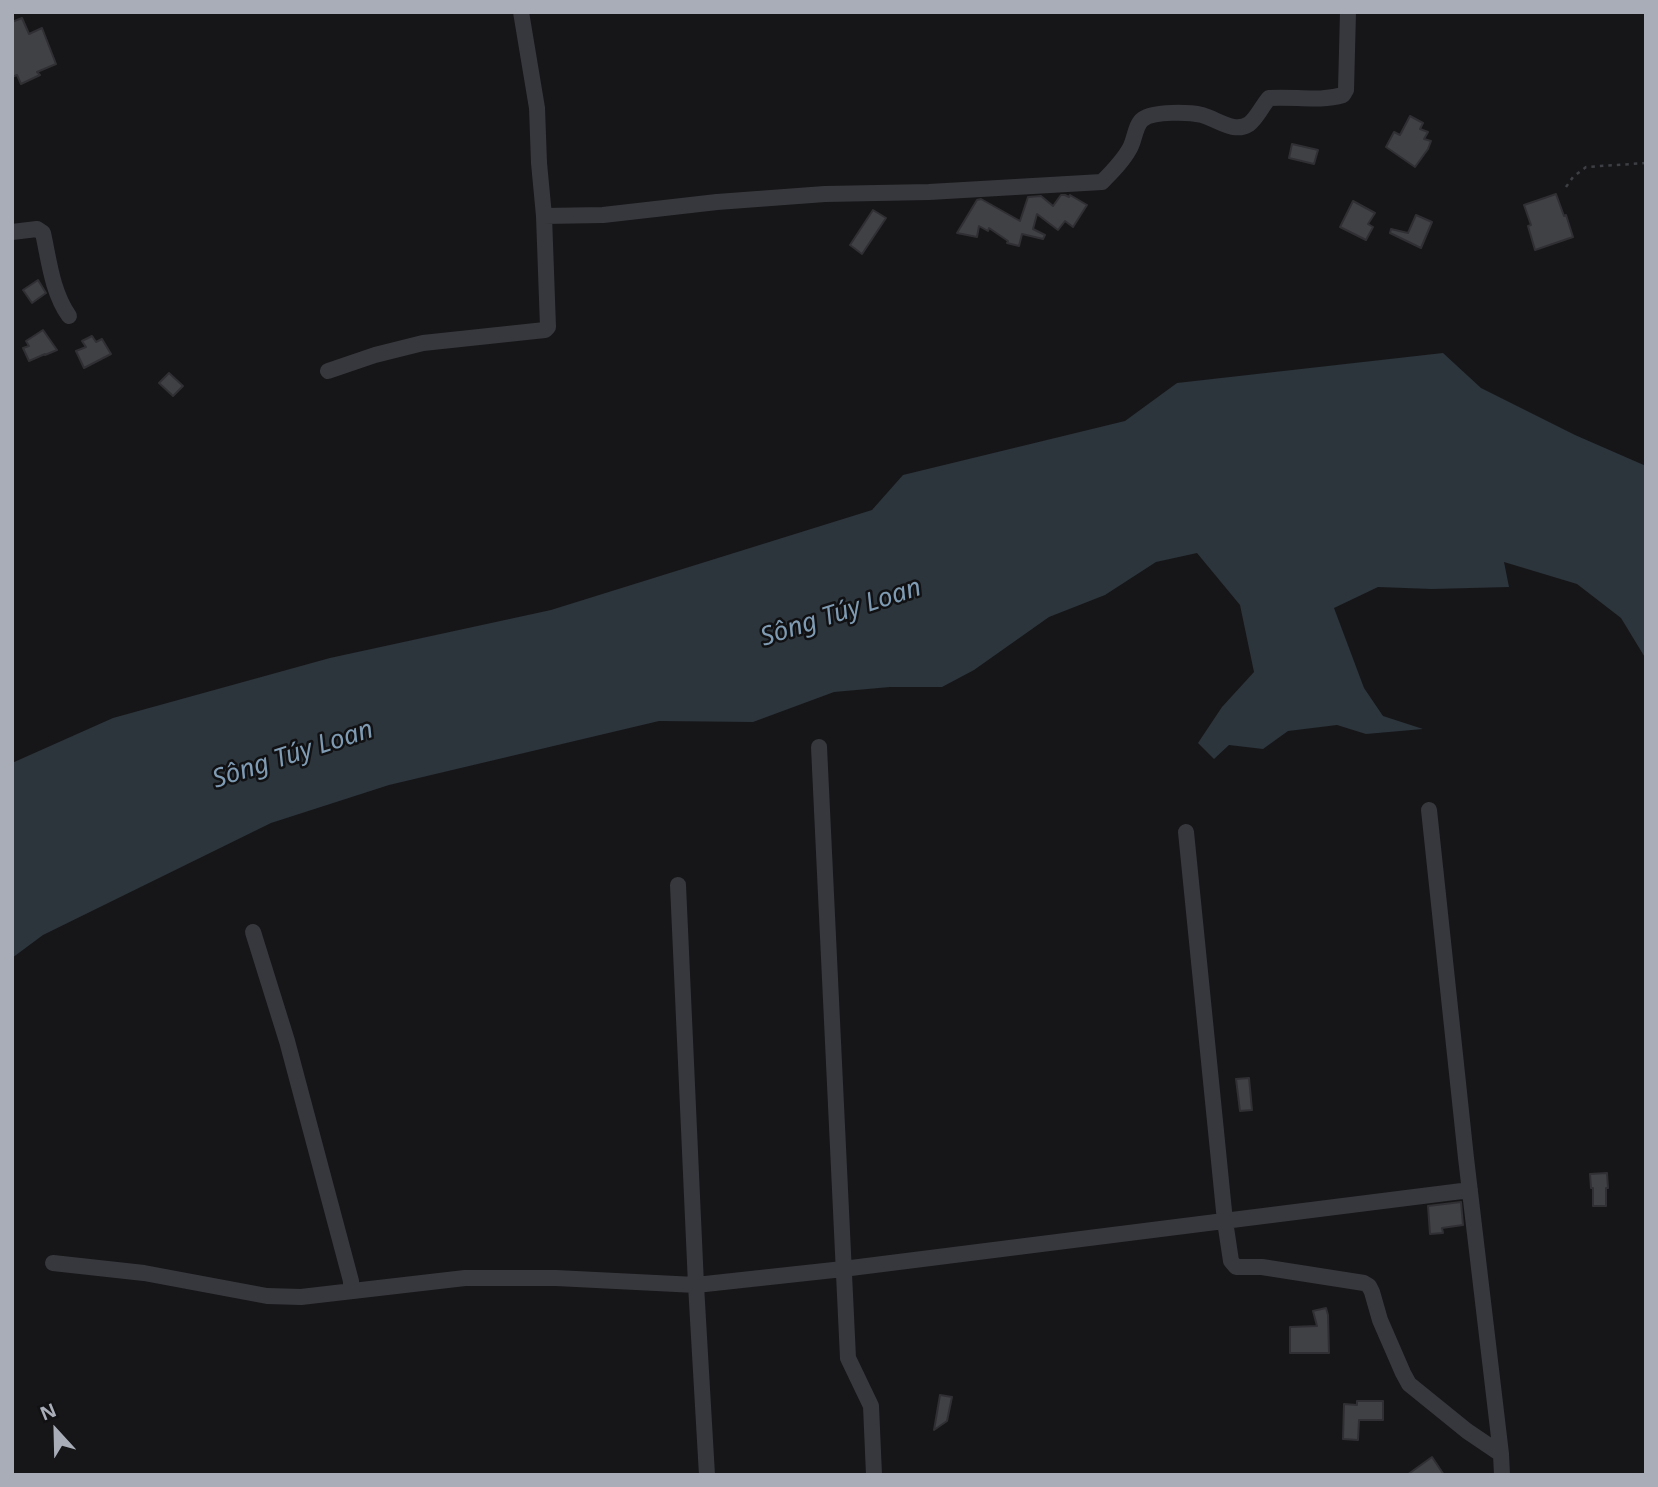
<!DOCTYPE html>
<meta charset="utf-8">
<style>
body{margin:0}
#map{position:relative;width:1658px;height:1487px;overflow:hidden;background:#161618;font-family:"Noto Sans",sans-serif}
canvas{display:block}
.frame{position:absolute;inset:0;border:14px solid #a8adb8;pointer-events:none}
.north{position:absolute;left:21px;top:1396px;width:70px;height:70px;-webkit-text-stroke:5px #111113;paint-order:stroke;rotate:338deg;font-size:19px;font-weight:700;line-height:28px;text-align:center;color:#a8adb8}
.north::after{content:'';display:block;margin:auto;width:24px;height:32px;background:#a8adb8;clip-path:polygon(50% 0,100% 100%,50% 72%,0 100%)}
</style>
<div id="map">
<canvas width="1658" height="1487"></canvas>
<div class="frame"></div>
<div class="north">N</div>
</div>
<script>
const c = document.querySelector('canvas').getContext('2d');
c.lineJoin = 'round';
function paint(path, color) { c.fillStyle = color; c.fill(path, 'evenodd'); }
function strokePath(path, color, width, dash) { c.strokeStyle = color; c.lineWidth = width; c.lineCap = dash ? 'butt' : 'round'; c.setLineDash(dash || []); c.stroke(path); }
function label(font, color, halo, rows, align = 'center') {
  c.font = font + ' "Noto Sans",sans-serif'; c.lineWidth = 5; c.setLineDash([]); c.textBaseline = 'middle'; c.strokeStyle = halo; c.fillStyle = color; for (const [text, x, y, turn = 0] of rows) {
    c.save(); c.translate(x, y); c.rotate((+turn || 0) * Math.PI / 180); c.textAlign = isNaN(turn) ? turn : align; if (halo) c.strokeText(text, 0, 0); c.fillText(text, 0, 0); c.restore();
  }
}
paint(new Path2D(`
 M1443,353l38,35 94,47 71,31v193l-25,-41 -44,-34 -73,-22 5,25 -77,2 -54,-2 -44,21 30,80 19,28 40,13 -57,5 -29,-9 -49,6 -25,18 -34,-4 -15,14 -16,-16 24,-36 32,-35 -14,-67 -43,-52 -41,9 -51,33 -56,22 -75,53 -32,17h-52l-56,5 -81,30 -94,-1 -270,64 -118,38 -228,112 -31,23v-195l101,-45 217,-60 221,-48 321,-100 31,-35 222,-54 52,-38z`), '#2c353c');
const building = new Path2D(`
 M22,18l7,16 13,-6 14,36 -19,8 3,3 -19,9 -4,-9 -5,2v-55z
 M1410,116l13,7 -3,6 8,3 -4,7 7,2 -3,8 -13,18 -29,-20 8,-15 6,3z
 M1292,144l26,6 -4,14 -25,-6z
 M1556,194l8,22 2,-1 7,22 -38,13 -7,-24 3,-1 -7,-20z
 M1061,195h4l4,2 1,-2 17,10 -14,22 -8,-6 -7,9 -21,-16 -4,15 12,6 -2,4 -21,-5 -3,12 -12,-3 1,-2 -19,-13 -1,3 -9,-5 -2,11 -20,-4 20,-33 4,-1 39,22 8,-24 13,-1 12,10z
 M1353,201l22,12 -7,11 5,3 -7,13 -26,-13z
 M873,210l13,8 -24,36 -12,-9z
 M1416,215l16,7 -11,26 -31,-15 1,-4 17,4z
 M38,280l8,13 -14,10 -9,-13z
 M43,330l14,20 -12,5v-1l-16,7 -6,-13 6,-2 -3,-5z
 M92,336l4,6 6,-3 9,15 -27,14 -8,-17 10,-4 -4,-6z
 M169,373l14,13 -10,10 -14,-13z
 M1249,1078l3,32 -12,1 -4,-32z
 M1607,1173l1,15h-2v18h-13v-18h-2l-1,-14z
 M1461,1202l2,23 -21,3 1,5 -13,1 -2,-28z
 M1326,1308l2,7 1,38h-39v-26l27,-1 -4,-15z
 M940,1395l12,2 -5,24 -13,9z
 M1357,1401h26v19h-24l-1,20 -15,-1 1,-35 13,1z
 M1432,1457l12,18h-37z`);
paint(building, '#404145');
strokePath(building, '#303034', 2);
strokePath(new Path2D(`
 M1566,187l7,-10 13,-10 60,-4`), '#3d3f44', 2.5, [3.5, 5]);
strokePath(new Path2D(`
 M544,216l59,-1 114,-13 108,-8 104,-2 173,-10c10,-10 21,-21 28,-34 5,-9 5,-23 13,-29 11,-8 46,-7 59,-4 15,4 32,19 47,9 8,-6 13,-18 20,-26 25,-2 50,4 74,-3l3,-5 2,-78
 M12,232l25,-3 6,4c6,27 9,59 26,83
 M328,371l47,-16 48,-12 122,-13 3,-3 -4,-111 -5,-53 -2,-55 -16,-96
 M819,747l29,611 23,48 3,69
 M1429,810l37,348 35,296 1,21
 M1186,832l39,389 6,40 5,6h26l102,16 5,3 3,6 8,28 23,53 6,11 58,47 34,23
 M678,885l18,400 11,190
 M253,932l34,109 64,240v10
 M53,1263l91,10 123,23 34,1 164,-19h91l140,7 147,-16 627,-79`), '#37383d', 16);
label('italic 26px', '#7f9bb3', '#111113', [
 ["Sông Túy Loan",841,613,-18],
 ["Sông Túy Loan",293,755,-18]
]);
</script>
